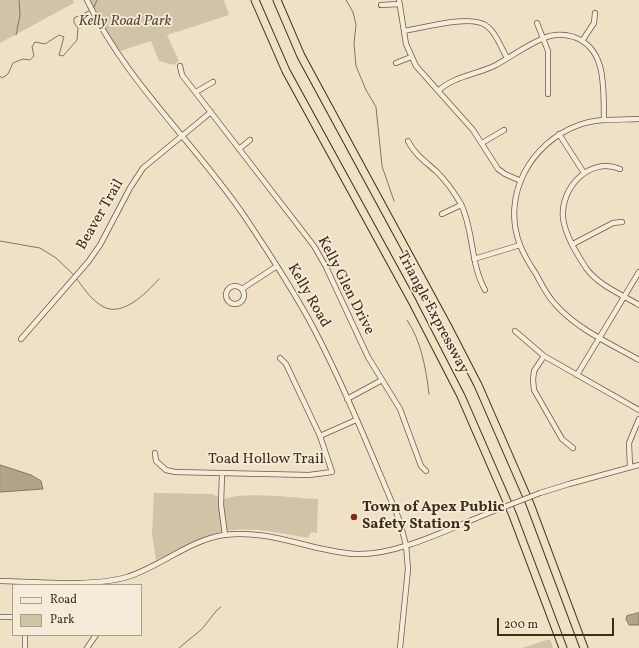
<!DOCTYPE html>
<style>
body{margin:0}
#map{position:relative;width:639px;height:648px;overflow:hidden;background:#eee1c5;font-family:Vollkorn,serif}
canvas{display:block}
.legend{position:absolute;left:12px;top:584px;width:130px;height:52px;box-sizing:border-box;background:#f4ecd9;border:1px solid #aba08c;margin:0;padding:5px 7px;list-style:none;font-size:12px;color:#3e2e18}
.legend li{display:flex;align-items:center;gap:8px;height:20px}
.legend b{width:20px;border:1px solid #aba08c}
.scale{position:absolute;left:497px;top:618px;width:117px;height:18px;box-sizing:border-box;border:2px solid #3e2e18;border-top:0;padding-left:5px;font-size:12px;line-height:14px;white-space:nowrap;color:#3e2e18;-webkit-text-stroke:3px #f4ecd9;paint-order:stroke}
</style>
<div id="map">
<canvas width="639" height="648"></canvas>
<ul class="legend">
<li><b style="height:5px;background:#f4ecd9"></b>Road</li>
<li><b style="height:11px;background:#d0c3a8"></b>Park</li>
</ul>
<div class="scale">200 m</div>
</div>
<script>
const c = document.querySelector('canvas').getContext('2d');
c.lineJoin = 'round';
function paint(path, color) { c.fillStyle = color; c.fill(path, 'evenodd'); }
function strokePath(path, color, width, dash) { c.strokeStyle = color; c.lineWidth = width; c.lineCap = dash ? 'butt' : 'round'; c.setLineDash(dash || []); c.stroke(path); }
function label(font, color, halo, rows, align = 'center') {
  c.font = font + ' Vollkorn,serif'; c.lineWidth = 3.5; c.setLineDash([]); c.textBaseline = 'middle'; c.strokeStyle = halo; c.fillStyle = color; for (const [text, x, y, turn = 0] of rows) {
    c.save(); c.translate(x, y); c.rotate((+turn || 0) * Math.PI / 180); c.textAlign = isNaN(turn) ? turn : align; if (halo) c.strokeText(text, 0, 0); c.fillText(text, 0, 0); c.restore();
  }
}
paint(new Path2D(`
 M0,0h73l1,3 -74,40z
 M85,0h139l5,15 -62,20 12,26 -5,4 -15,-4 -8,-20 -31,10c-14,-15 -30,-31 -35,-51z
 M154,493l58,1 12,5c23,-8 69,-1 94,0l-1,34 -6,-1 -3,6c-24,-4 -49,-10 -74,-8 -27,2 -54,19 -78,30l-4,-26z
 M550,639l3,9h-31z`), '#d0c3a8');
const water = new Path2D(`
 M0,465l31,10 10,6 2,8 -43,3z
 M639,613v12h-10l-3,-6 1,-3z`);
paint(water, '#b2a48a');
strokePath(water, '#84755c', 1);
strokePath(new Path2D(`
 M346,0l7,12 3,13 -2,18 2,23 10,24 10,17 6,59 12,35
 M94,7l3,-7
 M16,35l4,-20 -1,-15
 M0,76l2,2 6,-4 5,-11 10,-4 7,1 4,-4 -2,-9 3,-5 10,2 14,-9 5,2 -5,18 4,1 14,-16 1,-12 -4,-5v-5l17,-8
 M0,241l40,7 16,10 18,17
 M76,278c7,9 13,19 23,26 21,17 47,-11 60,-25
 M407,320c14,21 19,48 22,74
 M179,648l23,-19 15,-19 4,-3`), '#84755c', 1);
const minor = new Path2D(`
 M87,0c39,82 108,143 158,217 24,36 49,74 69,112 32,61 58,127 85,190l7,26 2,24 -8,79
 M399,0l7,44 10,22 57,64 25,39 7,5 16,7
 M381,5l18,-1
 M537,23l11,28v43
 M404,31c19,-3 70,-18 84,-4 9,7 13,21 19,31
 M582,41l12,-18 1,-10
 M396,63l15,-6
 M180,66l2,9 7,9 125,162 12,21 42,90 32,52 21,57 5,5
 M438,91c16,-15 38,-16 58,-26 16,-9 31,-20 48,-27 9,-4 20,-4 30,-1 34,12 29,54 30,83
 M196,92l17,-10
 M639,119c-20,1 -41,-1 -60,6 -48,17 -78,70 -59,120 4,10 10,20 16,29 6,11 11,22 20,31 21,24 55,39 83,55
 M559,134l25,39
 M408,141c6,13 18,21 29,31 10,10 17,20 24,32 13,27 9,59 24,86
 M482,143l22,-13
 M239,149l11,-9
 M620,169c-30,-13 -60,19 -57,49 2,17 14,36 23,50 12,17 35,26 53,37
 M442,214l19,-9
 M573,244l40,-21 9,-1
 M474,259l46,-14
 M226 295a9 9 0 1 1 18 0a9 9 0 1 1-18 0Z
 M242,289l35,-23
 M515,331l29,25 95,54
 M21,339l67,-77 12,-17 30,-57 13,-20 68,-56
 M544,356l-10,15 -1,9 1,10 28,49 11,9
 M577,375l62,-103
 M347,399l35,-19
 M320,436l36,-16
 M155,453l1,8 10,9 9,2 134,3 23,-3 -12,-36 -34,-72 -6,-6
 M630,467l-1,-24 10,-24
 M222,473l-1,32 4,30
 M540,493l29,-9 70,-19
 M0,581c36,1 94,6 127,-4 33,-10 62,-37 97,-42 48,-6 85,16 131,19 45,2 101,-29 144,-45
 M0,617h13
 M25,648v-13
 M87,648l9,-13`);
const highway = new Path2D(`
 M255,0l31,71 126,230 49,95 51,117 51,135
 M277,0l24,56 147,271 30,58 52,119 54,144`);
strokePath(minor, '#6a5b43', 6);
strokePath(highway, '#3e2e18', 9);
strokePath(minor, '#f4ecd9', 4.5);
strokePath(highway, '#eee1c5', 7);
const minorBridge = new Path2D(`
 M499,509l41,-16`);
strokePath(minorBridge, '#6a5b43', 6, []);
strokePath(minorBridge, '#f4ecd9', 4.5);
for (const [x, y, r, color] of [
 [354,517,4,"#8f2418"]
]) { const dot = new Path2D(); dot.arc(x, y, r, 0, 2 * Math.PI); c.fillStyle = color; c.fill(dot); strokePath(dot, '#f4ecd9', 1.5); }
label('italic 15px', '#5b4c35', '#f4ecd9', [
 ["Kelly Road Park",125,22]
]);
label('15px', '#3e2e18', '#f4ecd9', [
 ["Beaver Trail",101,215,-60],
 ["Kelly Glen Drive",345,286,63],
 ["Kelly Road",308,296,60],
 ["Triangle Expressway",432,313,62],
 ["Toad Hollow Trail",266,460]
]);
label('bold 15px', '#3e2e18', '#f4ecd9', [
 ["Town of Apex Public",362,508],
 ["Safety Station 5",362,525]
], 'left');
</script>
